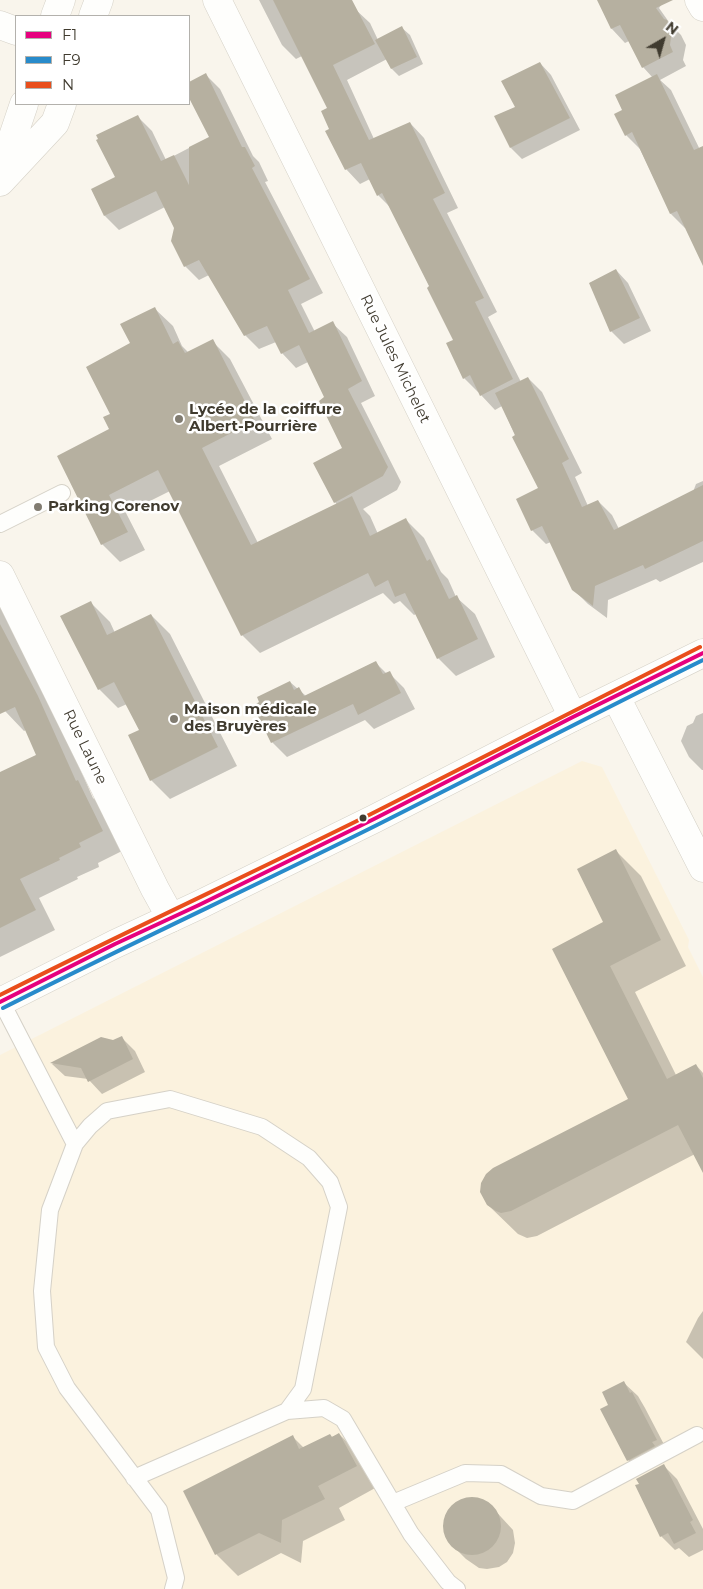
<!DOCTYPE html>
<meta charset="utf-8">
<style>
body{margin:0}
#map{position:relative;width:703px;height:1589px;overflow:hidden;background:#f9f5ec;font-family:Montserrat,sans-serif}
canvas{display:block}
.legend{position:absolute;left:15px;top:15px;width:175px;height:90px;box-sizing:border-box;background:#fff;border:1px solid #b3b1ac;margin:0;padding:6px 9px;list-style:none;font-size:15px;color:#403b2f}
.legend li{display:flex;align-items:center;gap:10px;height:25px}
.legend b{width:25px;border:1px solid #b3b1ac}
.north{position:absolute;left:638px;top:15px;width:50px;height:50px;-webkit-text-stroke:4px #fff;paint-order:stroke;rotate:38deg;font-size:14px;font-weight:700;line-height:20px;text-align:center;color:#403b2f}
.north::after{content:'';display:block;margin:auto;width:18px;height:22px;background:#403b2f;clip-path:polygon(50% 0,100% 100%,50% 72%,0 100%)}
</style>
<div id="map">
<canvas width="703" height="1589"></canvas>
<ul class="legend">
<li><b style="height:6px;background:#e6007e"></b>F1</li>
<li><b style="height:6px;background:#288bcb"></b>F9</li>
<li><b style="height:6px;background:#e94e1b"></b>N</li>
</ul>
<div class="north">N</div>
</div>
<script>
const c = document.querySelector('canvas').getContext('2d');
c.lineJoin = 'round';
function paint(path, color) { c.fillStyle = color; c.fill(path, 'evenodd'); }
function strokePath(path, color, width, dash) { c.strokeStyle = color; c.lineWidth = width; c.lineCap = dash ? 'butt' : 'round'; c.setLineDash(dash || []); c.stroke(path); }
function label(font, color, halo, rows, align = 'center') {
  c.font = font + ' Montserrat,sans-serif'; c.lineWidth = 5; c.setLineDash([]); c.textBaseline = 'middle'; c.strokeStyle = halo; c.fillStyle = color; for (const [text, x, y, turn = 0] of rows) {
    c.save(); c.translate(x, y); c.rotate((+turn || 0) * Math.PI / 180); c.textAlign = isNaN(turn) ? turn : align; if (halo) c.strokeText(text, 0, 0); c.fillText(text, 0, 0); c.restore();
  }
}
paint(new Path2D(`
 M582,761l20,6 87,173 -1,7 15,30v612h-703v-534z`), '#fbf2de');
paint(new Path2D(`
 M259,0h80l16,9 15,14 8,17 24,-12 8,7 13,29 -24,12 -7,-7 -5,-10 -40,21 27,59 36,-16 14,15 34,70 -11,5 50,99 -9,5 33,65 7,-4 14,14 40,81 -7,4 13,29 10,-5 14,14 7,14 74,-37 3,-8 7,-3v81l-43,20 -4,-3 -48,21 -1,18 -19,-14 -15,-15 -22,-47 -5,2 -14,-14 7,-41 -37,-83 -7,4 -14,-15 -2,-4 -1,1 -14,-14 -9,-38 -25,-53 -39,-79 -13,-13 -8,-16 -10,5 -14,-15 -15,-39 -3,-21 -26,-53 -6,3 -14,-14z
 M613,0h48l1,4 -3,4 12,17 10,10 5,10 -3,15 3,6 -26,14 11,10 32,66v101l-17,-30 -1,1 -14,-14 -31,-65 -14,-14 -3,-24 30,-33 -10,-11 -14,-26 -4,2 -13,-14z
 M540,63l11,12 29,55 -58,29 -11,-11 5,-40z
 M206,75l14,14 33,67 6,6 9,19 -3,1 58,111 -22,11 14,28 17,-9 15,14 28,59 -14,7 40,79 -4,8 -34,19 7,7 8,18 28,-14 18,18 17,34 7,7 8,18 19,17 20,43 -39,19 -18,-18 -22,-44 -2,1 -14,-14 -6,3 -11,-11 -123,60 -18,-18 -72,-144 -44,22 19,37 -25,12 -18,-18 9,-129 21,-71 22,-36 19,18 9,20 6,6 24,-11 18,18 42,80 -53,27 39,77 79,-38 -2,-3 8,-54 -17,-50 -18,-36 -12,6 -14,-15 -6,-11 -17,7 -14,-14 -36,-60 -10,5 -14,-14 -9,-38 -11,-21 -46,23 -14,-14 -13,-26 25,-12 21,-61 14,14 14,29 44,-23 -21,-42v-11z
 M616,270l12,13 23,48 -27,13 -13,-13 -21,-48z
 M91,603l19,19 5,11 36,-18 19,19 67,132 -67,33 -19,-19 -10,-50 -14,-26 -9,4 -19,-19z
 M0,606l57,111 36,81 4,3 25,50 -24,12 1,4 -22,10 1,2 -39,19 16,32 -55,27v-183l37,-19 -11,-25 -2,1 -19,-20 -5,1z
 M375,662l12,12 2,-1 15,15 11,21 -41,20 -9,-9 -78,37 -15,-15 18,-60 16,14z
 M703,713v57h-1l-13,-13 -8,-16 6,-15 6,-3 3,-7z
 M616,851l25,25 45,90 -51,26 41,83 20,-10 7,8v97l-8,-16 -158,82 -10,2 -9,-4 -30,-29 142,-106 -76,-150 50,-26z
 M122,1038l13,13 10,21 -43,22 -14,-15 -23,-3 -13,-12 50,-25 11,3z
 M703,1311v48l-17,-17 12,-24z
 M624,1383l14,13 7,12 24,46 -4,2 2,4 -25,14 -14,-14 -18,-55z
 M339,1434l21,21 17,32 -38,21 6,12 -42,21 -2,22 -20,-10 -43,23 -21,-21 -32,-63 108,-55 11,11z
 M664,1466l13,13 26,50v21l-14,7 -10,-9 -4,2 -14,-14z
 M474,1499l9,2 7,4 23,25 2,13 -2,10 -6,9 -8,5 -12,2 -8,-1 -13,-9 -15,-15 -5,-9 -1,-11 3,-10 5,-8 10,-6z`), '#0003');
paint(new Path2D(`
 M273,0h79l23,44 -42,21 36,75 41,-18 35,71 -12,6 51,99 -9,4 38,77 -33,17 -10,-21 -7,4 -17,-36 7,-3 -26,-52 2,-2 -47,-93 -5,3 -16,-33 -16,7 -20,-39 4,-2 -8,-18 6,-3z
 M597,0h76l-17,8 8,11 3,1 5,10 -2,15 3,7 -31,16 -22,-43 -9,4z
 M402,26l15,31 -26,12 -16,-29z
 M540,62l30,56 -60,30 -16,-32 21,-9 -14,-26z
 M206,73l36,74h3l10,19 -3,2 58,111 -22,11 21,43 24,-12 29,60 -14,8 40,78 -5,9 -49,27 -21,-40 29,-15 -23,-47 5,-4 -25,-52 -18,9 -14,-28 -23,10 -45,-76 -15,7 -13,-26 3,-13 -18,-37 -52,25 -13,-27 24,-12 -19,-37 2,-1 -2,-4 42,-20 23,46 13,-6 15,30v-38l20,-10 -20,-39v-16z
 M657,74l37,76 9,-4v120l-26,-55 -7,3 -38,-82 -7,4 -11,-22 8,-4 -7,-15z
 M616,269l24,49 -30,14 -21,-49z
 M155,307l18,37 5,-3 7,12 28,-14 42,82 -53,27 49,97 101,-49 18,40 36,-18 21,43 3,-2 19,40 8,-4 21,44 -41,20 -32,-66 -10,4 -7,-17 -13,7 -7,-14 -127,63 -83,-166 -49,25 19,37 -27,13 -44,-89 52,-27 -6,-12 7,-3 -24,-47 44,-24 -10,-19z
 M528,377l41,82 -7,4 20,44 16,-7 16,30 89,-45v56l-58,28 -2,-4 -48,21 -2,20 -21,-16 -30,-64 -11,5 -15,-32 22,-11 -26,-51 3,-2 -20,-42z
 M91,601l16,34 44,-21 67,133 -68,34 -22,-46 11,-5 -25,-48 -16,8 -38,-74z
 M0,624l38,72 38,85 2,-1 25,51 -24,12 2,4 -22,11 1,2 -40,19 16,31 -36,18v-156l36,-17 -21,-48 -15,7z
 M376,661l7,13 7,-3 11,22 -43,22 -5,-11 -82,39 -16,-33 2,-2 -1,-4 3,-2 -2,-5 33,-16 4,9 5,-3 5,9z
 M616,849l45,91 -51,26 57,113 29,-15 7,14v95l-25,-48 -167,86 -10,2 -5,-2 -9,-6 -7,-13 1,-9 5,-9 7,-6 135,-69 -76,-150 51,-27 -26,-53z
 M122,1036l11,23 -45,23 -7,-14 -31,-5 51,-26 12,3z
 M624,1381l6,12 2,-1 25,48 -5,2 3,4 -28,15 -27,-52 8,-4 -6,-13z
 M339,1433l18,33 -39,20 7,13 -43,21 -1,23 -22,-10 -44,22 -32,-64 110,-56 6,14 31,-15 2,3z
 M664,1464l29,56 -3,2 6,11 -22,11 -6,-11 -8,4 -25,-52 4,-1 -3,-5z
 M443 1526a29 29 0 1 1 58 0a29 29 0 1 1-58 0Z`), '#b6b0a0');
const service = new Path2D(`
 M0,524l62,-31
 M1,1001l74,143
 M287,1411l37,-3 19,11 68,115 37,48 9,7
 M134,1478l153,-67 16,-22 36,-182 -9,-25 -21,-24 -47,-31 -92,-28 -63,12 -17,15 -15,18 -25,66 -8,81 4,56 21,41 92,122 17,68 -3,11
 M393,1503l72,-30 36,1 40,22 32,5 124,-66`);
const minor = new Path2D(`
 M217,0l356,717
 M699,0l4,7
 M0,25l16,6
 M0,575l155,314 16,29
 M616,697l87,171`);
const secondary = new Path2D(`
 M55,16l6,-16
 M93,16l6,-16
 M0,175l24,-71
 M0,182l55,-59 7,-19
 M0,1002l115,-58 84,-39 175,-86 199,-102 130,-64`);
strokePath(service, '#d5d1c7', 18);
strokePath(minor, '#d5d1c7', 29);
strokePath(secondary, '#d5d1c7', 29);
strokePath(service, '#fefefc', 16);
strokePath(minor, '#fefefc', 28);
strokePath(secondary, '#fefefc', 28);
strokePath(new Path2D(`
 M0,1002l115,-58 84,-39 175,-86 199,-102 130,-64`), '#e6007e', 4);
strokePath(new Path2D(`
 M3,1008c124,-63 250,-121 374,-183 109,-55 217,-111 326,-165`), '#288bcb', 4);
strokePath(new Path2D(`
 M0,995c123,-62 248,-120 371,-181 110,-55 219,-112 329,-167`), '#e94e1b', 4);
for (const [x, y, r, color] of [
 [179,419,5,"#817c71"],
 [38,507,5,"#817c71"],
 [174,719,5,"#817c71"],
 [363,818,4.5,"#403b2f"]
]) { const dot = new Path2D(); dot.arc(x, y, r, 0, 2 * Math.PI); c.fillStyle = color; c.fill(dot); strokePath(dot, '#fff', 2); }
label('15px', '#403b2f', '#fff', [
 ["Rue Jules Michelet",395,359,64],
 ["Rue Laune",85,747,64]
]);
label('bold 15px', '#403b2f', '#fff', [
 ["Lycée de la coiffure",189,410],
 ["Albert-Pourrière",189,427],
 ["Parking Corenov",48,507],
 ["Maison médicale",184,710],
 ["des Bruyères",184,727]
], 'left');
</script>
